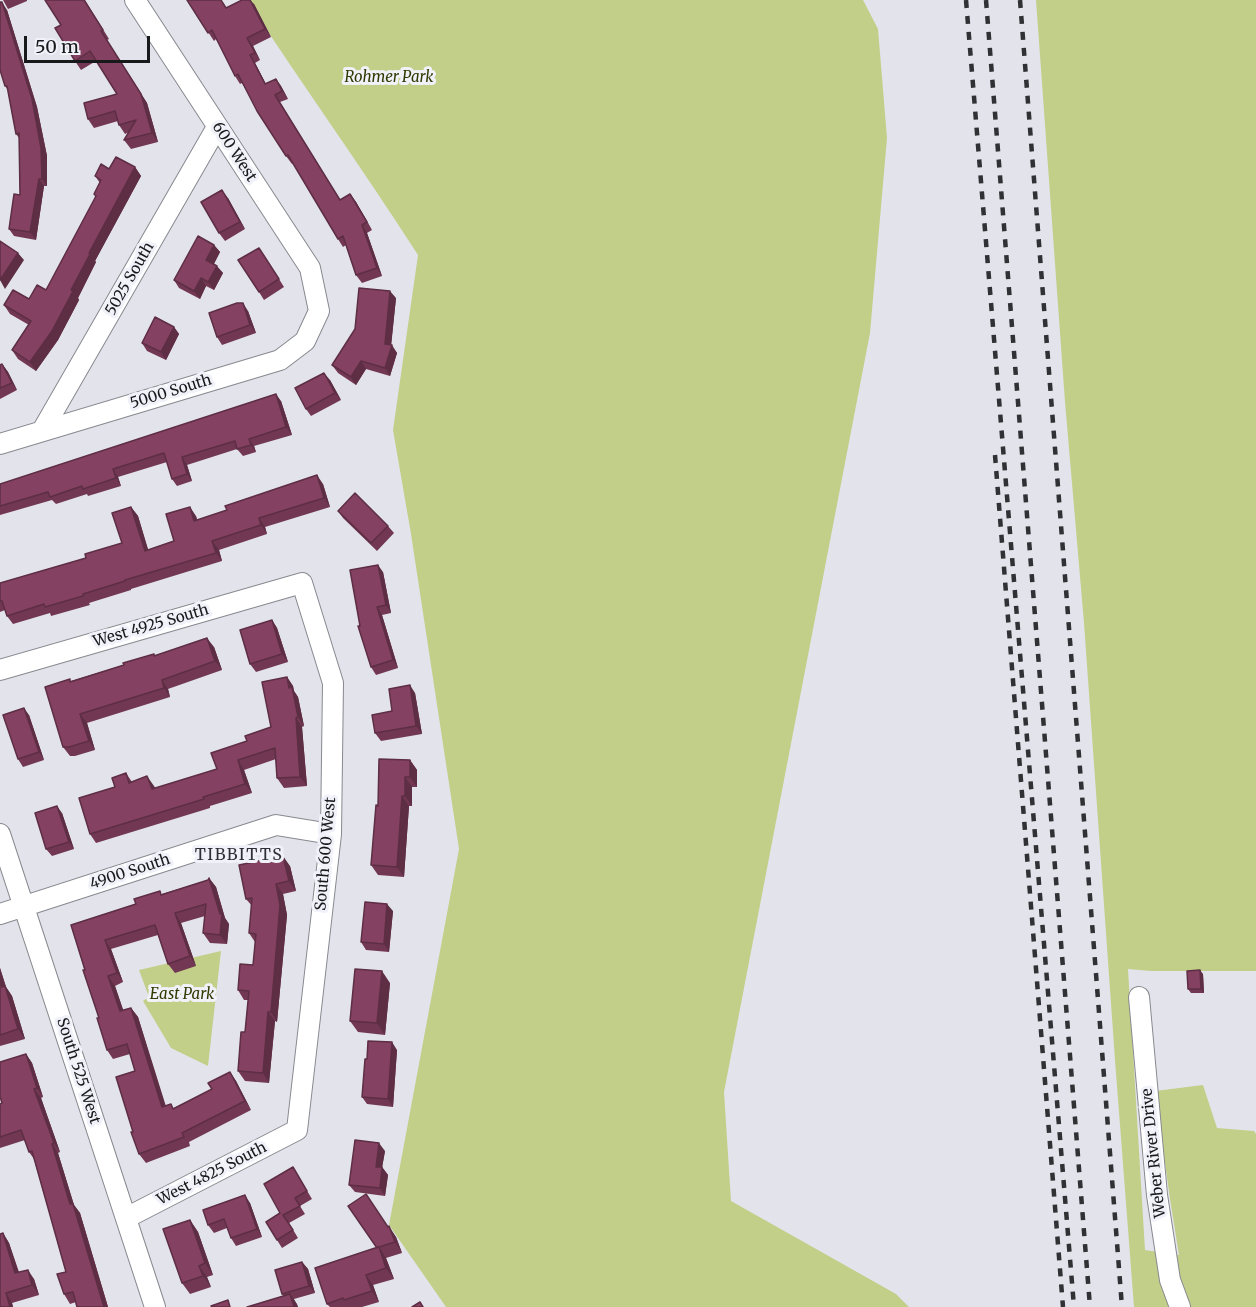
<!DOCTYPE html>
<style>
body{margin:0}
#map{position:relative;width:1256px;height:1307px;overflow:hidden;background:#e3e4eb;font-family:Merriweather,serif}
canvas{display:block}
.scale{position:absolute;left:24px;top:36px;width:126px;height:27px;box-sizing:border-box;border:3px solid #18191b;border-top:0;padding-left:8px;font-size:18px;line-height:21px;white-space:nowrap;color:#18191b;-webkit-text-stroke:4px #f0f1f9;paint-order:stroke}
</style>
<div id="map">
<canvas width="1256" height="1307"></canvas>
<div class="scale">50 m</div>
</div>
<script>
const c = document.querySelector('canvas').getContext('2d');
c.lineJoin = 'round';
function paint(path, color) { c.fillStyle = color; c.fill(path, 'evenodd'); }
function strokePath(path, color, width, dash) { c.strokeStyle = color; c.lineWidth = width; c.lineCap = dash ? 'butt' : 'round'; c.setLineDash(dash || []); c.stroke(path); }
function label(font, color, halo, rows, align = 'center') {
  c.font = font + ' Merriweather,serif'; c.lineWidth = 6; c.setLineDash([]); c.textBaseline = 'middle'; c.strokeStyle = halo; c.fillStyle = color; for (const [text, x, y, turn = 0] of rows) {
    c.save(); c.translate(x, y); c.rotate((+turn || 0) * Math.PI / 180); c.textAlign = isNaN(turn) ? turn : align; if (halo) c.strokeText(text, 0, 0); c.fillText(text, 0, 0); c.restore();
  }
}
paint(new Path2D(`
 M247,0h616l15,29 9,109 -17,195 -146,759 7,109 165,93 13,13h-463l-57,-82 70,-376 -48,-315 -18,-104 25,-175c-55,-86 -115,-169 -171,-255z
 M1036,0h220v971h-105l-23,-2 17,281 34,5 -9,-56 -15,-108 48,-6 14,43 37,3 2,3v173h-122l-19,-247 -31,-437 -19,-221z
 M221,951l-13,115 -37,-18 -28,-47 6,-4 -10,-27z`), '#c1cf89');
const minor = new Path2D(`
 M42,431l175,-304
 M0,444l280,-84 25,-19 14,-30 -9,-43 -175,-268
 M0,670l302,-87 31,100 -2,151 -34,296 -171,88
 M0,834l155,473
 M0,914l276,-89 55,9
 M1139,997l18,198 13,85 10,27`);
strokePath(minor, '#87898f', 22);
strokePath(minor, '#fff', 20);
strokePath(new Path2D(`
 M966,0l108,1307
 M986,0l104,1307
 M1020,0l102,1307
 M995,455l68,852`), '#303134', 4.5, [8, 8]);
paint(new Path2D(`
 M3,0h24v1l-19,8z
 M85,0l24,39 -2,1 40,63 11,39 -27,7 -7,-9 5,-8 -4,2 -6,-9 -1,-4 -24,7 -6,-9 29,-25 -21,-33 -15,9 -6,-9 -14,-36z
 M187,0l40,8 27,-4 17,33 -18,9 7,14 -5,3 11,21 10,-5 5,7 7,13 -8,3 60,98 10,-6 6,8 16,28 -5,3 15,43 -20,7 -6,-8 -10,-30 -3,2 -5,-8 -45,-76 -1,1 -6,-8 -44,-73 -2,1 -5,-8 -19,-37 -2,2z
 M7,10l30,97 10,49v30h-3l-8,54 -22,-4 -5,-7 11,-34 -1,-57 -3,-4 -8,-44 -3,-4z
 M135,167l6,9 -46,85 1,1 -18,36 1,2 -21,40 -22,31 -18,-12 -6,-9 17,-25 -19,-11 -6,-9 25,-6 17,-9 50,-93 -2,-3 6,-11 -5,-7 14,-7z
 M228,198l17,31 -20,12 -6,-8z
 M214,245l6,7 -6,12 9,9 -9,17 -8,-4 -6,13 -21,-11 -5,-8z
 M264,255l20,32 -20,13 -5,-8z
 M396,298l-5,47 6,8 -7,23 -24,-7 -10,16 -18,-12 -6,-8z
 M248,311l8,22 -34,12 -5,-8z
 M174,327l5,7 -13,26 -19,-9 -5,-8z
 M2,364l6,8 9,18 -17,9v-34z
 M330,380l11,20 -30,16 -5,-7z
 M281,401l11,34 -38,11 2,6 -13,4 -6,-7 -50,16 5,16 -15,5 -5,-7 -5,-17 -49,15 3,9 -33,10 -1,-2 -31,10 -4,-4 -52,15v-31z
 M323,484l7,23 -65,20 2,7 -48,16 3,11 -91,28v1l-42,13 1,2 -39,11 -1,-3 -37,11 -6,-8 -2,-6 -5,2v-29l86,-25 36,-15 9,-36 7,9 10,34 26,-9 22,-25 1,4z
 M338,511l50,15 6,7 -17,18 -34,-33z
 M383,572l8,41 -9,2 16,53 -22,7 -5,-8 -11,-41z
 M272,620l5,8 11,34 -32,10 -6,-8z
 M214,647l8,23 -54,19 2,8 -83,26 8,27 -20,6h-5l-7,-9 8,-66 53,-16 30,-11 1,2z
 M287,677l6,9 1,5 4,6 6,29 -2,1 5,59 -23,2 -7,-10 -1,-19 -32,11 8,23 -42,13v2l-114,35 -6,-9 25,-47 11,-14 6,9 22,4 1,2 62,-19 30,-28 24,-14z
 M415,693l7,41 -41,7 -6,-8 17,-22z
 M29,715l15,45 -21,7 -5,-8z
 M410,760l7,10v17h-5v19h-3l-5,71 -26,-2 -7,-10 7,-59z
 M62,813l12,36 -22,7 -6,-7z
 M290,866l6,25 -13,3 4,21 -10,107 -2,-1 -6,62 -24,-2 -7,-10 7,-39 3,-32h-4l-6,-10 15,-25 2,-23 -6,-9 3,-27 -6,-7z
 M209,878l7,9 9,31 4,6 -2,20 -17,-1 -7,-10 2,-17 -24,7 15,43 -21,7 -7,-9 -10,-29 -47,14 12,33 -8,4 8,24 8,-2 7,9 27,89 9,2 38,-19 18,-17 6,9 15,29 -62,32 1,4 -44,17 -7,-9 -6,-22 2,-61 -5,-17 -17,5 -6,-9 -8,-32 -28,-93 65,-21 26,-10 46,-14z
 M393,911l-4,41 -23,-2 -5,-8z
 M0,968l6,19 6,9 13,43 -25,7z
 M1203,974l1,19h-13l-3,-4z
 M390,983l-5,52 -27,-3 -8,-11z
 M397,1050l-4,57 -26,-3 -5,-7 5,-38z
 M26,1054l6,9 11,34 -2,1 19,54 -2,1 16,52 6,8 28,94h-31l-1,-5 -6,2 -6,-10 2,-22 -32,-113 -5,-7 -4,-12 -25,8v-44l2,-1z
 M385,1151l-3,16 6,8 -3,21 -30,-4 -6,-7z
 M293,1167l19,32 -12,7 5,8 -16,9 9,15 -16,10 -5,-8z
 M250,1203l12,34 -26,9 -5,-8 -4,-10 -13,5 -6,-8z
 M190,1220l8,12 15,43 -6,2 4,10 -21,7 -8,-11z
 M388,1227l8,10 6,16 -16,5 8,21 -21,6 6,17 -17,5h-32l-3,-3 50,-56z
 M3,1233l6,10 10,29 15,7 5,16 -27,8 1,4h-13z
 M302,1262l6,7 7,24 -21,6 4,8h-51l36,-11 -1,-2z`), '#723853');
paint(new Path2D(`
 M250,0l4,4 17,33 -6,-8z
 M2,2l5,8 30,97 10,49v30l-5,-7z
 M101,31l46,72 11,39 -6,-9z
 M247,38l6,8 7,14 -5,-7z
 M250,55l5,8 15,29 -5,-8z
 M276,79l5,7 7,13 -6,-8z
 M135,167l6,9 -46,85 1,1 -18,36 1,2 -21,40 -22,31 -6,-9 41,-72 18,-37z
 M39,179l5,7 -8,54 -6,-8z
 M222,190l6,8 17,31 -5,-7z
 M350,194l6,8 16,28 -5,-8z
 M362,225l5,8 15,43 -5,-8z
 M214,245l6,7 -8,15 -6,-7z
 M18,253l6,7 -19,29 -5,-9z
 M217,266l6,7 -9,17 -6,-8z
 M201,278l5,8 -6,13 -6,-8z
 M390,291l6,7 -5,49 1,-2 5,8 -7,23 -5,-8v-24z
 M243,303l5,8 8,22 -6,-8z
 M174,327l5,7 -13,26 -5,-8z
 M361,361l5,8 -10,16 -5,-8z
 M2,364l6,8 9,18 -5,-7z
 M324,373l6,7 11,20 -6,-7z
 M276,394l5,7 11,34 -6,-8z
 M249,439l5,7 2,6 -5,-7z
 M182,457l5,8 5,16 -5,-7z
 M113,469l5,8 3,9 -5,-8z
 M317,475l6,9 7,23 -6,-9z
 M131,507l7,9 13,43 -6,-8z
 M190,507l6,9 4,14 -6,-9z
 M259,518l6,9 2,7 -6,-9z
 M212,541l7,9 3,11 -6,-8z
 M378,565l5,7 8,41 -5,-8z
 M377,607l5,8 16,53 -5,-8z
 M272,620l5,8 11,34 -6,-8z
 M207,638l7,9 8,23 -7,-9z
 M287,677l6,9 1,5 4,6 6,29 -6,-9 -9,-29z
 M162,680l6,9 2,8 -6,-9z
 M410,685l5,8 7,41 -6,-8z
 M24,708l5,7 15,45 -5,-8z
 M80,714l7,9 8,27 -6,-9z
 M296,718l6,9 5,59 -7,-9z
 M238,760l6,10 8,23 -7,-9z
 M410,760l7,10v17l-7,-10z
 M147,776l7,10 4,12 -6,-9z
 M405,777l7,10v19l-7,-10z
 M402,796l7,10 -5,71 -7,-10z
 M57,806l5,7 12,36 -5,-7z
 M283,856l7,10 6,25 -7,-10z
 M209,878l7,9 9,31 4,6 -2,20 -7,-9v-21z
 M276,884l7,10 4,21 -10,107 -6,-10z
 M387,904l6,7 -4,41 -5,-8z
 M175,913l6,10 15,43 -6,-10z
 M105,940l6,9 12,33 -6,-9z
 M0,968l6,19 6,9 13,43 -7,-10 -16,-42 -2,-6z
 M1200,970l3,4 1,19 -3,-4z
 M382,971l8,12 -5,52 -8,-12z
 M108,976l7,10 12,35 -7,-10z
 M131,1008l7,9 31,99 -7,-9z
 M268,1012l7,9 -6,62 -6,-10z
 M392,1042l5,8 -4,57 -5,-8z
 M26,1054l6,9 11,34 -6,-9z
 M230,1072l6,9 15,29 -6,-9z
 M34,1089l7,9 19,54 -6,-9z
 M379,1143l6,8 -4,23 -5,-7z
 M52,1144l6,9 16,52 6,8 28,94h-4l-34,-103z
 M382,1167l6,8 -3,21 -5,-8z
 M245,1195l5,8 12,34 -5,-8z
 M190,1220l8,12 15,43 -8,-12z
 M389,1226l7,11 6,16 -7,-11z
 M3,1233l6,10 13,40 -7,-10z
 M379,1247l7,11 8,21 -8,-11z
 M302,1262l6,7 7,24 -6,-7z
 M199,1266l8,11 4,10 -8,-11z
 M28,1270l6,9 5,16 -7,-10z
 M366,1275l7,10 6,17 -7,-11z
 M6,1293l6,10 1,4h-3z
 M290,1294l7,10 1,3h-4z`), '#5d2e44');
const building = new Path2D(`
 M45,0h39l19,30 -2,1 40,63 11,39 -28,7 12,-20 -17,5 -4,-14 -27,8 -4,-16 33,-9 -27,-43 -15,10 -20,-33 6,-3z
 M187,0h34l5,8 16,-8h8l15,29 -18,9 8,15 -5,2 15,29 11,-5 6,12 -7,4 65,105 10,-6 17,28 -5,3 15,43 -21,7 -13,-39 -5,3 -50,-84 -2,1 -29,-45 -19,-37 -3,2 -23,-46 -4,3z
 M0,2h2l30,97 9,49 1,31h-3l-9,53 -21,-3 5,-35 6,1 -1,-62 -3,1 -9,-48h-2l-5,-16z
 M116,157l19,10 -46,86 1,1 -19,36 2,1 -21,40 -22,31 -18,-12 19,-29 -27,-16 9,-15 16,9 8,-14 9,5 50,-94 -2,-2 7,-14 -6,-4 6,-12 8,5z
 M222,190l18,32 -21,11 -18,-31z
 M198,236l16,9 -8,15 11,6 -9,16 -7,-4 -7,13 -20,-11z
 M0,241l18,12 -18,27z
 M259,248l20,31 -20,13 -21,-32z
 M359,288l31,3 -5,53 7,1 -7,23 -24,-7 -10,16 -19,-12 23,-36z
 M237,303h6l7,22 -33,12 -8,-24z
 M155,317l19,10 -13,25 -19,-9z
 M2,364l10,19 -12,5v-23z
 M324,373l11,20 -29,16 -11,-21z
 M276,394l10,33 -37,12 2,6 -14,4 -2,-8 -53,16 5,17 -15,5 -8,-26 -51,16 3,9 -33,11 -1,-3 -32,11 -2,-5 -48,14v-22z
 M317,475l7,23 -65,20 2,7 -49,16 4,12 -91,27v1l-42,13v2l-38,11 -1,-3 -37,12 -5,-15h-2v-18l86,-25 -1,-4 37,-11 -10,-30 19,-6 14,44 29,-10 -8,-27 24,-7 4,14 33,-11 -2,-4z
 M355,493l33,33 -17,17 -33,-32z
 M378,565l8,40 -9,2 16,53 -22,7 -13,-41h2l-10,-56z
 M272,620l10,34 -32,10 -10,-34z
 M207,638l8,23 -53,19 2,8 -84,26 9,27 -20,6h-6l-18,-60 25,-8v3l54,-17 -1,-2 31,-9v2z
 M287,677l2,11 3,-1 6,30 -2,1 4,59 -23,1 -2,-30 -37,12 7,24 -42,13 1,2 -114,35 -11,-36 36,-11 -3,-9 14,-5 3,10 18,-7 5,13 65,-20 -6,-16 36,-12 -2,-5 26,-9 -9,-45z
 M410,685l6,41 -41,7 -3,-18 20,-4 -3,-22z
 M24,708l15,44 -21,7 -15,-44z
 M379,759l31,1v17h-5v19h-3l-5,71 -26,-2 5,-60 2,1z
 M57,806l12,36 -23,7 -11,-36z
 M283,856l6,25 -13,3 4,21 -9,107h-3l-5,61 -25,-2 3,-39h4l4,-41 -11,-1 2,-26 13,1 3,-31 -7,-1 3,-35 -6,1 -7,-34z
 M209,878l11,36h2l-2,21 -17,-2 3,-29 -31,9 15,43 -22,8 -13,-39 -50,15 12,33 -9,3 12,35 11,-3 31,99 9,-3 2,5 39,-20 -4,-6 22,-11 15,29 -63,32 2,4 -45,17 -8,-22h2l-17,-55 19,-6 -8,-27 -20,6 -10,-32h2l-16,-48h2l-14,-45 65,-21 -2,-5 26,-8 1,4 47,-15z
 M365,902l22,2 -3,40 -23,-2z
 M355,969l27,2 -5,52 -27,-2z
 M1200,970l1,19h-13l-1,-18z
 M0,981l2,6 3,-1 13,43 -18,6z
 M368,1041l24,1 -4,57 -26,-2 3,-38h2z
 M26,1054l11,34 -3,1 20,54 -2,1 18,60h3l31,103h-27l-4,-15 -9,2 -7,-20 9,-2 -34,-121 -3,1 -8,-22 -21,7v-33l2,-1 -2,-6v-35z
 M355,1140l24,3 -3,24h6l-2,21 -31,-3z
 M293,1167l14,24 -12,7 5,8 -17,9 10,15 -16,10 -11,-18 14,-9 -16,-29z
 M366,1194l22,33 1,-1 6,16 -16,5 7,21 -20,7 6,16 -28,9 -1,-2 -16,6 -12,-36 63,-21 -1,1 -29,-42z
 M245,1195l12,34 -26,9 -7,-19 -16,6 -5,-15z
 M190,1220l15,43 -6,3 4,10 -21,7 -19,-54z
 M3,1233l12,40 13,-3 4,15 -26,8 4,14h-10v-73z
 M302,1262l7,24 -27,8 -7,-24z
 M290,1294l4,13h-47z
 M228,1300l2,7h-18l-1,-1z
 M420,1302l3,5h-11z`);
paint(building, '#854161');
strokePath(building, '#5d2e44', 1.5);
label('italic 15px', '#313800', '#f0f1f9', [
 ["Rohmer Park",389,78],
 ["East Park",182,995]
]);
label('15px', '#18191b', '#f0f1f9', [
 ["600 West",234,152,57],
 ["5025 South",130,279,-60],
 ["5000 South",171,392,-17],
 ["West 4925 South",151,626,-16],
 ["South 600 West",326,854,-85],
 ["4900 South",130,872,-18],
 ["South 525 West",78,1071,72],
 ["Weber River Drive",1154,1153,-96],
 ["West 4825 South",212,1174,-27]
]);
c.letterSpacing = '1.5px';
label('16px', '#2e2f34', '#f0f1f9', [
 ["TIBBITTS",239,855]
]);
c.letterSpacing = '0px';
</script>
